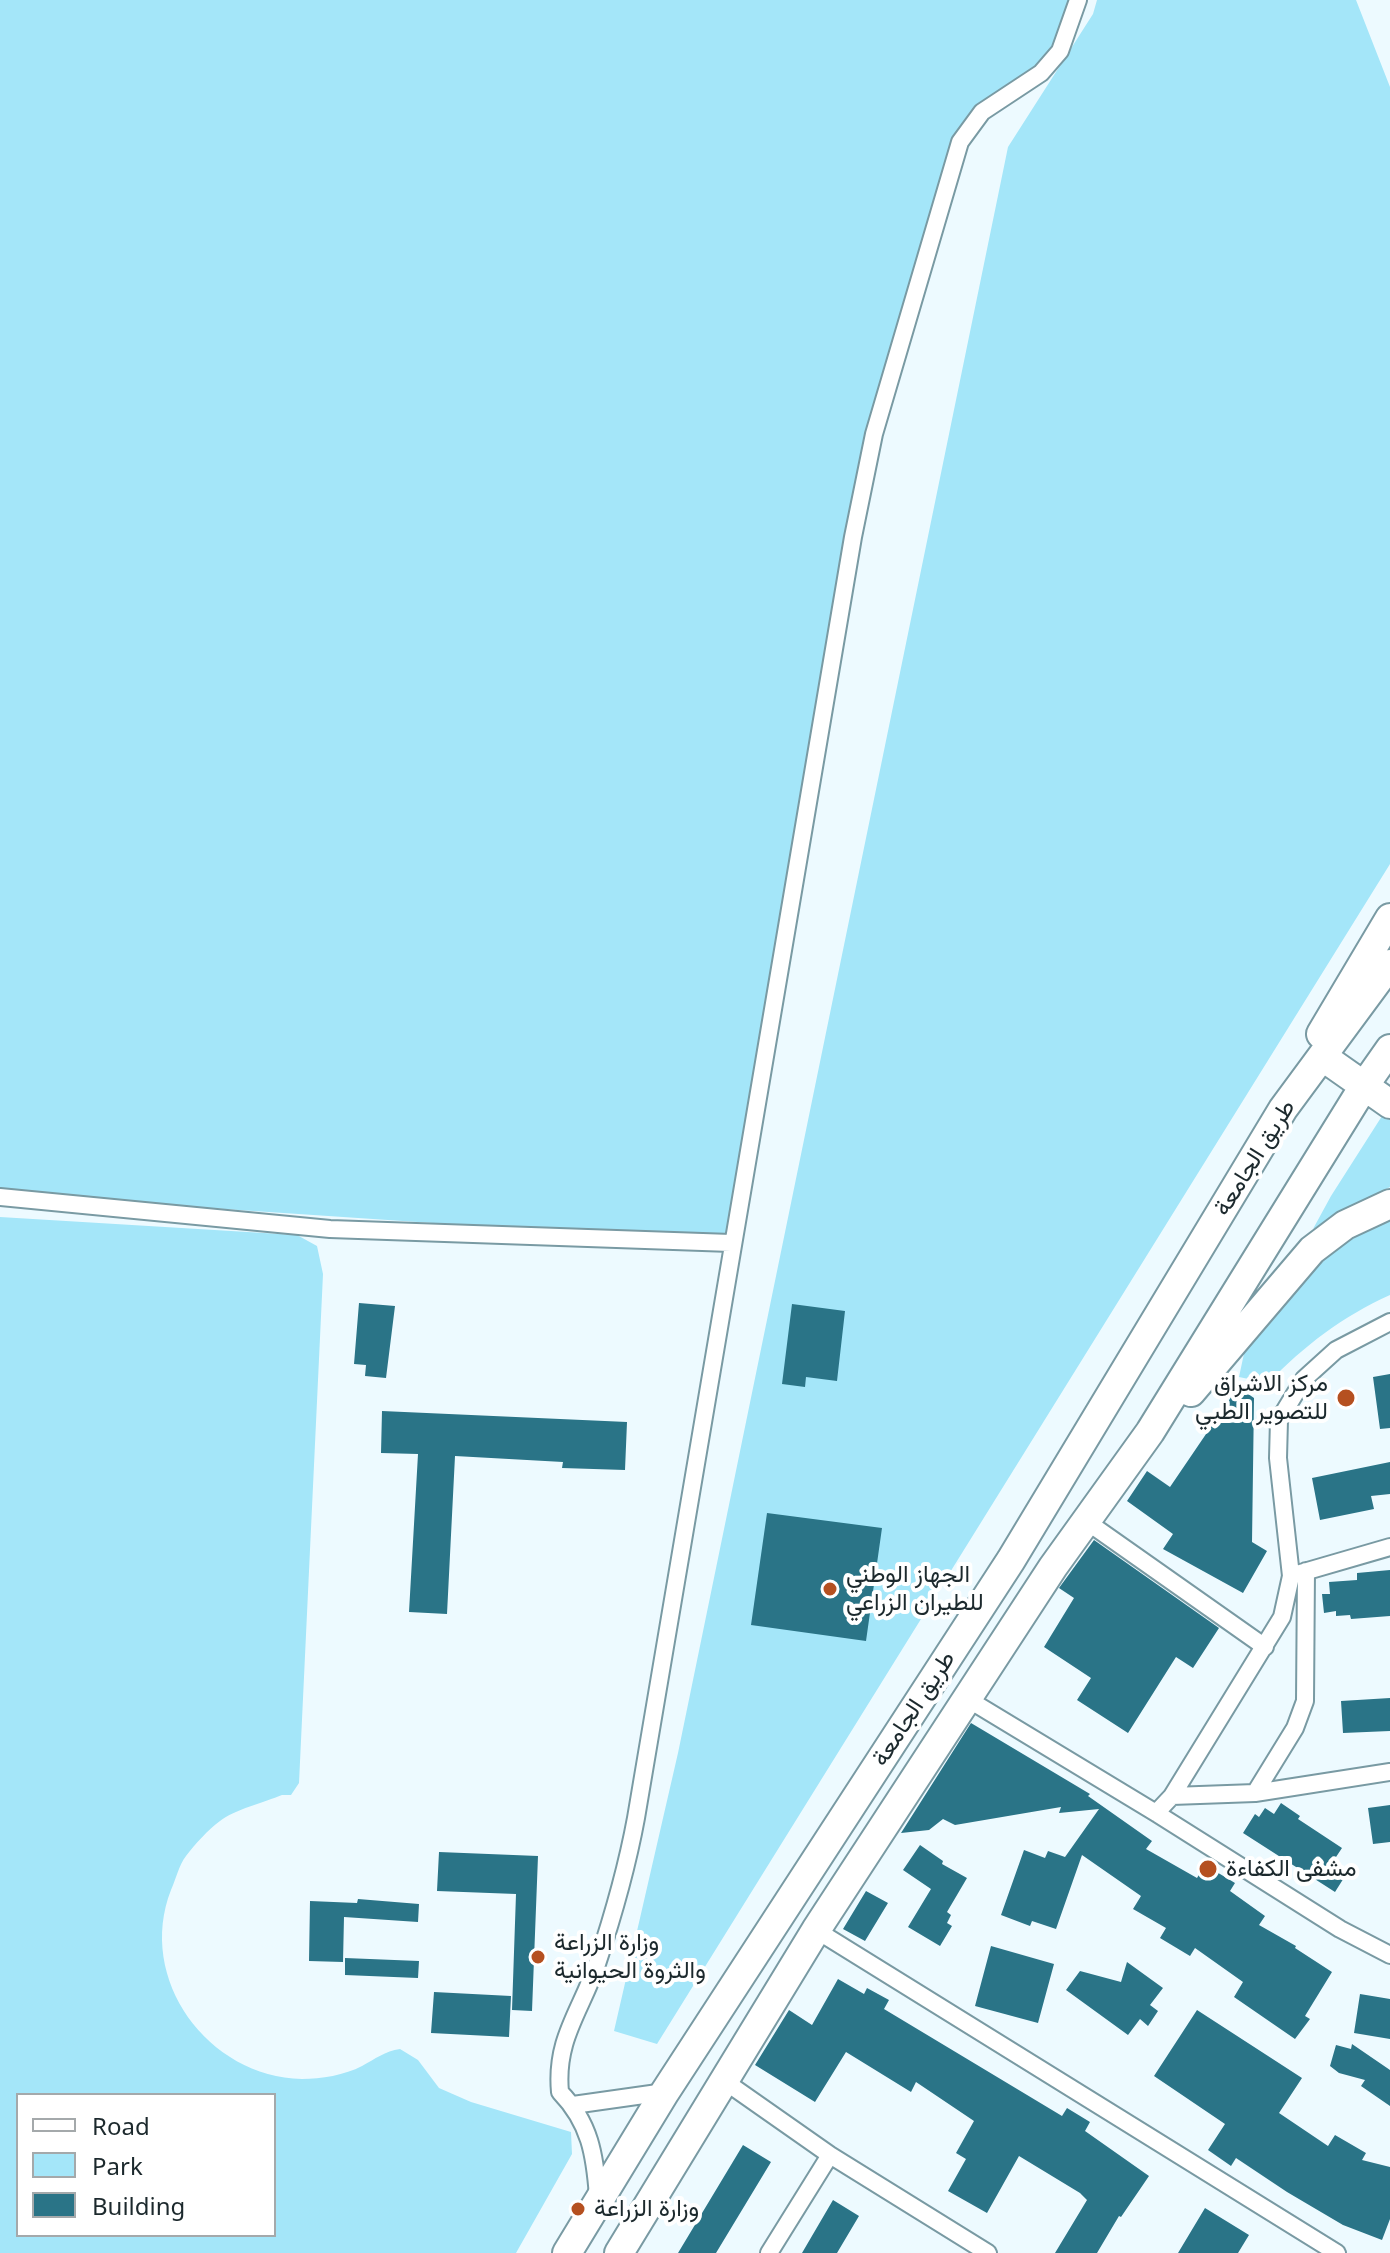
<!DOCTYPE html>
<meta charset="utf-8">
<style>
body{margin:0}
#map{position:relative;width:1390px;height:2253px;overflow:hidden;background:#edfaff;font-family:"Noto Sans",sans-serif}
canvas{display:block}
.legend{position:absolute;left:16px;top:2093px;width:260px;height:144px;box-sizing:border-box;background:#fff;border:2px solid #a4a9ab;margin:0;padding:10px 14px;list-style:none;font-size:24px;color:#1c292d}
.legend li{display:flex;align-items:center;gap:16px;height:40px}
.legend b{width:40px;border:2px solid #a4a9ab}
</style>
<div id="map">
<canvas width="1390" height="2253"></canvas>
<ul class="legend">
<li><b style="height:10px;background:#fff"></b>Road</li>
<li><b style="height:22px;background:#a4e6f9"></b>Park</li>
<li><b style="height:22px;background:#2a7487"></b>Building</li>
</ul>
</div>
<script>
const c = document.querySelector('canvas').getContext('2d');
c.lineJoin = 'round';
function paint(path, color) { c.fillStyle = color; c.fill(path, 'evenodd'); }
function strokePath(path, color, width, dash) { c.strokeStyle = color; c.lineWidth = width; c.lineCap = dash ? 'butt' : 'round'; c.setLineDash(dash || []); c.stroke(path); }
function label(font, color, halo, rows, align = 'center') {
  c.font = font + ' "Noto Sans",Vazirmatn,sans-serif'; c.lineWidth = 8; c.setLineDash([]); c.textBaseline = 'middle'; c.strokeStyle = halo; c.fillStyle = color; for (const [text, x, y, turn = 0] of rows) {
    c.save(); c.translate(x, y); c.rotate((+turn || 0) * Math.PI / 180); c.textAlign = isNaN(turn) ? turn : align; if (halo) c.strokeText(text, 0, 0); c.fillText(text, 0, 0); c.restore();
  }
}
paint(new Path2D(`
 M0,0h1078l-18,51 -78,61 -22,30 -86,292 -143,809 -731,-49z
 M1097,0h259l34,87v777l-733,1180 -43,-13 64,-278 330,-1606 85,-133z
 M1382,1116l8,4v67l-77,42 18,-33z
 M1390,1213v82c-47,21 -86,51 -122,88l-29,-6 10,-47 54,-61z
 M0,1217l297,18 20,11 6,28 -24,509 -8,12h-9c-17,7 -48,15 -62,26 -12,9 -25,23 -34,35 -7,9 -10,23 -15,34 -35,89 37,187 131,189 19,0 43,-4 60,-13 13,-7 23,-15 38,-17l18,11 21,28 32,14 100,30 1,22 -56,99h-516zM18,2095h256v140h-256z`), '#a4e6f9');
paint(new Path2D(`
 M359,1303l36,3 -9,72 -21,-2 1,-11 -12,-1z
 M792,1304l53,7 -8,70 -31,-4 -1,10 -23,-3z
 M1390,1374v54l-10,1 -7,-52z
 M1238,1387l16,11 -2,144 15,9 -24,42 -80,-44 10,-15 -46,-33 20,-30 23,16z
 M382,1411l245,11 -2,48 -63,-2 1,-6 -108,-6 -8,158 -38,-2 9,-158 -37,-1z
 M1390,1462v32l-19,2 3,13 -54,11 -8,-42z
 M767,1513l115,15 -16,113 -115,-16z
 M1094,1540l125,88 -26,40 -17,-11 -48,76 -51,-33 14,-22 -47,-31 30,-49 -15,-10z
 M1390,1570v46l-39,3 -1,-4 -14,1v-5l-12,2 -2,-19h8l-1,-12 28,-2v-7z
 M1390,1698v33l-47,2 -2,-32z
 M971,1723l119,71 -2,2 64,45 -6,8 51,29 8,-13 30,18 -5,8 35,25 -6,9 37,21 -1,2 37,24 -27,44 5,3 -15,20 -61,-42 9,-15 -48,-34 -5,8 -30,-18 6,-10 -33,-19 8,-13 -59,-41 -26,74 -24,-8 -2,5 -29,-11 23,-65 21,8 3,-7 17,6 34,-48 -40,4 2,-6 -106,18 -12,-6 -14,11 -28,3z
 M1281,1803l19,13 -2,3 44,29 -10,15 15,10 -12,19 -92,-59 12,-19 4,3 6,-9 9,6z
 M1390,1805v37l-17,2 -5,-36z
 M920,1845l23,16 -1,3 25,14 -20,34 4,3 -4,8 5,3 -12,20 -32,-19 23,-38 -28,-19z
 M439,1852l99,4 -6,155 -20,-1 4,-116 -79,-3z
 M866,1891l22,12 -23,38 -22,-12z
 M358,1899l61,5 -1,18 -74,-5 -1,45 -34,-1 1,-60 47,2z
 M991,1946l63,18 -16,59 -63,-17z
 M345,1958l74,3 -1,17 -73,-3z
 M1127,1962l36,26 -13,17 8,6 -10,15 -8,-7 -12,16 -62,-45 14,-19 41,11z
 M838,1979l26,15 3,-6 22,12 -5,9 178,107 5,-8 23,14 -5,9 64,45 -28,41 -2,-1 -22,37h-42l32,-53 -7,-7 -61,-37 -32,57 -39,-22 18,-32 -10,-6 18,-32 -58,-39 -5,10 -65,-40 -31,50 -60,-37 34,-55 23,15z
 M434,1992l77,4 -2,41 -78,-4z
 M1360,1994l30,5v40l-36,-6z
 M1197,2010l105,68 -23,35 49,33 7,-11 31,18 -4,7 28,7v52l-8,21 -39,-15 -56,-33 -51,-34 -5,8 -23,-16 17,-26 -71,-48z
 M1352,2044l38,26v36l-29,-20 4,-6 -26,-7 -9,-7 6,-21 15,4z
 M743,2145l28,17 -55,91h-38z
 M833,2200l26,16 -22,37h-35z
 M1205,2208l44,27 -11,18h-60z`), '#2a7487');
const street = new Path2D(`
 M0,1197l330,32 401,14
 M1086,1521l179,126
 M1297,1574l93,-27
 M966,1698l190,115 184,116 50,26
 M1255,1793l40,-65 10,-27 1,-130
 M1172,1796l83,-3 135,-21
 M1156,1813l16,-17 110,-179 9,-41 -13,-118 1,-38 25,-41 32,-29 54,-28
 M816,1930l521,323
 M723,2080l107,75 158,98
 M573,2105l92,-13
 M598,2197c-3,-42 -8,-74 -38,-105 -5,-53 21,-81 37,-128 16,-48 30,-97 39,-146 71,-427 143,-854 217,-1281l21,-103 86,-292 22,-30 59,-39 19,-22 18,-51
 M769,2253l61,-98`);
const highway = new Path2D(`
 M1321,1034l69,-116
 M1323,1057l67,47
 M1191,1392l121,-142 33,-25 45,-21
 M567,2253l98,-161 346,-532 272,-451 107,-145
 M619,2253l197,-323 237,-363 97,-135 214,-346 26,-37`);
strokePath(street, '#799aa3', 20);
strokePath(highway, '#799aa3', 32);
strokePath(street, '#fff', 16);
strokePath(highway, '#fff', 28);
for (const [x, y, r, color] of [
 [1346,1398,10,"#b55020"],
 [830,1589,8,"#b55020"],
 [1208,1869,10,"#b55020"],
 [538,1957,8,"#b55020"],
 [578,2209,8,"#b55020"]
]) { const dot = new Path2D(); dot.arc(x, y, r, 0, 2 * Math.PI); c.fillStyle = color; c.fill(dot); strokePath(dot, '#fff', 3); }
label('24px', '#1c292d', '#fff', [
 ["طريق الجامعة",1255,1158,-58],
 ["طريق الجامعة",914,1709,-57]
]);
label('24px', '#1c292d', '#fff', [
 ["مركز الاشراق",1328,1384,"right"],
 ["للتصوير الطبي",1328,1412,"right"],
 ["الجهاز الوطني",846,1575],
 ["للطيران الزراعي",846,1603],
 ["مشفى الكفاءة",1226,1869],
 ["وزارة الزراعة",554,1943],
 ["والثروة الحيوانية",554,1971],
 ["وزارة الزراعة",594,2209]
], 'left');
</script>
